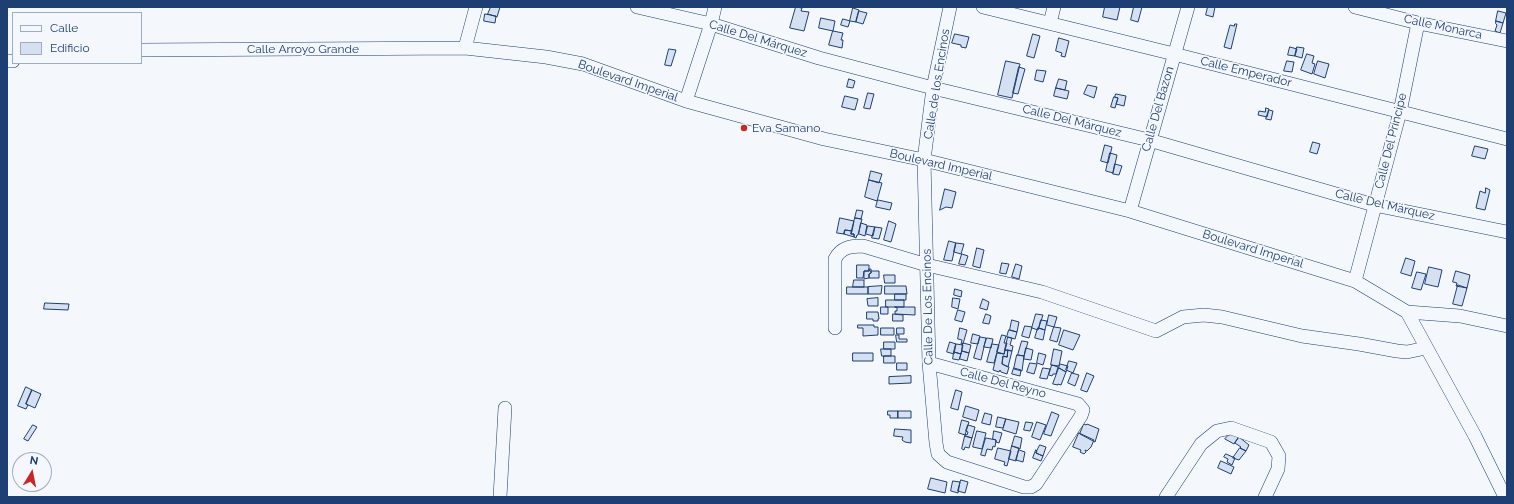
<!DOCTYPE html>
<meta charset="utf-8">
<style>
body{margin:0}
#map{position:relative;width:1514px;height:504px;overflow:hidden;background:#f4f7fb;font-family:Raleway,sans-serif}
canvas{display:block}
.frame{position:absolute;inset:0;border:8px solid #1d3f73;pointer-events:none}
.legend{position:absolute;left:12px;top:12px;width:130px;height:52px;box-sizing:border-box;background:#f4f7fb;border:1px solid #9eadc5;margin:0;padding:5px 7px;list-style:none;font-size:12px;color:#1d3f73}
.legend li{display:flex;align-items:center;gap:8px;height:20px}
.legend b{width:20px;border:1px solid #9eadc5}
.north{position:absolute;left:12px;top:452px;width:40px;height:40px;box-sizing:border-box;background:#f4f7fb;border:1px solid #9eadc5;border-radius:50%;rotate:10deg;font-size:11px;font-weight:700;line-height:16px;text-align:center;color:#1d3f73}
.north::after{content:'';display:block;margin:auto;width:14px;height:18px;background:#c62828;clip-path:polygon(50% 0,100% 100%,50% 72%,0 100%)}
</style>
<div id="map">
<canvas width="1514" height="504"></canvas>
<div class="frame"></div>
<ul class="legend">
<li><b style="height:5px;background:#f4f7fb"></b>Calle</li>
<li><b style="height:11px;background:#d5e0f0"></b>Edificio</li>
</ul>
<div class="north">N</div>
</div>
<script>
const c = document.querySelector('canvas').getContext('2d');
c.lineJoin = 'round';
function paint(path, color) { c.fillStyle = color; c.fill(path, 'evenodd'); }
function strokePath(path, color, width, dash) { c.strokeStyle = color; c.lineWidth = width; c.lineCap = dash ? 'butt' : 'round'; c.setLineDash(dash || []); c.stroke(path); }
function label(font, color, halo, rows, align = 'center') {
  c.font = font + ' Raleway,sans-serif'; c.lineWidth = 3; c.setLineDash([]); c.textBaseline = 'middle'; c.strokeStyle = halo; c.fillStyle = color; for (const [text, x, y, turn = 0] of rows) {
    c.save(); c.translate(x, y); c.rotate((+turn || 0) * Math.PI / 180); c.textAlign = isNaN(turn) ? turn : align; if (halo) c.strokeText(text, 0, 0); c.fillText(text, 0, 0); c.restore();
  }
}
const building = new Path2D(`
 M491,7h9l-3,10 -9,-3z
 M796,7l6,1 -1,3 8,1 -5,19 -14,-3z
 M1105,7h15l-3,13 -14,-3z
 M1134,7h8l-4,15 -7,-2z
 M1208,7h7l-2,10 -7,-2z
 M853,8l6,2 -3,12 -6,-1z
 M859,11l8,2 -4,11 -7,-2z
 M1498,11l8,2 -3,10 -7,-2z
 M485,14l11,2 -1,7 -11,-2z
 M821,18l14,3 -2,10 -14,-3z
 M843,19l7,2 -2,6 -7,-2z
 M1496,21l7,2 -3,10 -5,-2 2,-6 -1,-1z
 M1235,24h2l-6,25 -7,-2 6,-22 4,1z
 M833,31l10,2 -2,7h2l-1,8 -13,-3z
 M955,34l14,3 -3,11 -5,-1v-2l-9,-2z
 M1033,34l7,2 -6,22 -7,-2z
 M1059,38l10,3 -4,16 -4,-1 1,-3 -6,-2z
 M1290,47l7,2 -2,7 -7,-1z
 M1297,47l7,1 -2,10 -7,-2z
 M669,49l7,1 -5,16 -6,-1z
 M1307,54l7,2 -2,7 3,1 -3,10 -11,-4z
 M1006,61l14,3 -8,34 -14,-3z
 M1287,61l7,1 -2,10 -8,-1z
 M1318,61l11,3 -4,14 -11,-4z
 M1019,67l6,2 -7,25 -5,-1z
 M1037,70l9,1 -3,11 -8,-2z
 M849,79l6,2 -2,7 -6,-1z
 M1059,79l8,2 -2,9 -9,-2z
 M1088,85l9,2 -3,11 -10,-4z
 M1056,88l13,3 -2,8 -13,-3z
 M868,93l6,1 -4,15 -6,-1z
 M1116,94l10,2 -2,10 -8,-2 2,-6 -3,-1z
 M845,96l13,3 -3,11 -13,-3z
 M1114,97l4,1 -3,10 -4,-1z
 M1266,108l3,1 -2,8 -9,-2 1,-4 6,1z
 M1269,110l4,1 -2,9 -5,-1z
 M1313,142l7,2 -3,10 -7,-2z
 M1105,145l7,2 -4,16 -7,-2z
 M1475,146l13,3 -3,10 -13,-3z
 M1110,153l7,2 -4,18 -7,-2z
 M1115,164l7,2 -3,9 -6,-1z
 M871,171l11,3 -3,9 -10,-3z
 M869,180l13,3 -5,18 -12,-4z
 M1486,188l4,2 -5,20 -9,-2 4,-17 5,2z
 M945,189l11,3 -4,16 -6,-1 -6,3z
 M878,200l14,3 -2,7 -14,-3z
 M857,210l6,1 -2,8 -6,-1z
 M840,218l14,3 -2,10 -7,-1 -1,4 -7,-1z
 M855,218l7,1 -4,16h-1l-1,3 -2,-1v-3h-3z
 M889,221l7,3 -5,18 -7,-2z
 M861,223l6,2 -2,11 -6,-2z
 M868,226l7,1 -2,9 -7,-2z
 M875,227l7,1 -3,11 -7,-1z
 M845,230l7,1 -1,3h3v3l-10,-3z
 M949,241l7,2 -4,18 -8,-1z
 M956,243l8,1 -3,10 -7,-2z
 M977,248l7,2 -4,18 -7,-2z
 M962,254l6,2 -3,9 -6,-1z
 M1406,258l9,3 -4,15 -10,-3z
 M1002,263l7,1 -3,10 -6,-1z
 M1016,264l6,2 -3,13 -7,-2z
 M857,265h12v6h-5l-1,7h-6z
 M1429,267l13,3 -4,17 -13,-3z
 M869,269h2v4l-2,1v4l-5,1v-8h5z
 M871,271h8v7h-10v-4l2,-1z
 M1456,271l14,4 -3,13 -11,-2 1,-3 -4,-1z
 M1417,272l9,2 -5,16 -9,-2z
 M884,275h11v8h-10z
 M854,280h10v7h-11z
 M1458,285l9,3 -5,18 -9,-2z
 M882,286l-1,8h-13v-7z
 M885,286h21l1,8h-22z
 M847,287h21v7h-21z
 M955,289l7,2 -1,6 -7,-2z
 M895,294h11v6h-11z
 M878,298v8h-10l-1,-7z
 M953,298l7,1 -2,10 -6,-2z
 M983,299l6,3 -2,8 -7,-2z
 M886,300h18v7h-18z
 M45,303l24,1 -1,6 -24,-1z
 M881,307h7v7h-7z
 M895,307h20v8l-20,-1v-3h2v-3z
 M958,310l7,2 -3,10 -7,-2z
 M867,312h11l1,7h-1v2h-5v-2h-6z
 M893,314l10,1v6h-10z
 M986,314l5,2 -2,8 -6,-1z
 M1036,314l7,1 -5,15 -6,-2z
 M1049,315l8,2 -3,10 -7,-2z
 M1012,320l7,2 -2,10 -7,-2z
 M1041,320l6,1 -2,9 -6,-2z
 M858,325h16v2h4v8l-15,1v-8h-5z
 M1025,326l7,1 -3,11 -7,-2z
 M1054,327l7,1 -4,14 -7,-2z
 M881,328h13v7h-13z
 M897,328h7v6h-7z
 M960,328l7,2 -4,14h-2l1,-4 -4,-1z
 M1038,328l7,2 -2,10 -8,-2z
 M1009,330l8,2 -2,7 -8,-2z
 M1064,330l16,5 -7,15 -14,-5z
 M973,334l7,2 -2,8 -7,-1z
 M896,335h3v4h8v3h-10z
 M1002,335l4,1 -2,7h3l-3,11 -7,-2z
 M980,337l6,1 -5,22 -7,-2z
 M1008,337l4,1 -2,7 3,1 -1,5 -7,-1z
 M987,338l6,1 -2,9 -7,-1z
 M1022,341l6,1 -4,14 -6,-1z
 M884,342h11v7h-11z
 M950,342l6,2 -2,10 -7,-2z
 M963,343l8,2 -2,8 -7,-2z
 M956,344l7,1 -2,9 -7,-2z
 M992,344l7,1 -5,18 -7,-1z
 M1026,348l7,2 -2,10 -7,-1z
 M881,349h10v7h-9z
 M1054,349l8,2 -3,15 -8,-1z
 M1005,350h3l-1,7 -4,-1 -1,8 7,3 -2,7 -6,-2 -1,-2 -1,2 -6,-2 4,-17 7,1z
 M1008,350l4,1 -4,16 -6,-3 1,-8 4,1z
 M962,351l7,2 -2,8 -7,-2z
 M954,352l7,2 -2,6 -6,-1z
 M853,353h20v8h-20z
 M1039,353l7,2 -3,10 -6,-2z
 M1017,355l7,1 -2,15 -8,-2z
 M884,356h11v7h-11z
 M1069,361l8,2 -4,10 -7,-3z
 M897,363h10v7h-10z
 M1030,363l7,1 -3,10 -7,-2z
 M1060,364l8,2 -2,6 -7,-4z
 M1052,365l6,2 -2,7h-3l-1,2 -3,-1z
 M1014,368l7,2 -1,6 -8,-2z
 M1043,368l7,1 -3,10 -7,-1z
 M1059,368l7,4 -5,13 -3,-1v1l-5,-1z
 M1072,373l7,2 -4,11 -7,-3z
 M1087,373l7,3 -7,16 -6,-2z
 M911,376v7l-22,1v-7z
 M26,387l6,3 -6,14 2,1 -2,4 -8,-3z
 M32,390l9,4 -6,14 -9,-4z
 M956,390l6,2 -4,18 -7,-2z
 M966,406l13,4 -3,11 -13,-4z
 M888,411h10v7h-8v-3h-2z
 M898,411h13v7h-13z
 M1052,412l7,3 -8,21 -7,-2z
 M985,413l7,2 -2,10 -8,-2z
 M998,417l8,2 -3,9 -7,-1z
 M1006,419l13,3 -3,12 -13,-4z
 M962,420l7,2 -4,13 -6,-2z
 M1026,422l7,1 -3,8 -6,-1z
 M1037,422l9,3 -6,15 -8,-3z
 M1084,424l2,1 1,-1 12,5 -4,13 -15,-8z
 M33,425l4,2 -9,14 -4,-2z
 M968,425l7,2 -3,11 -7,-2v-2l2,1 1,-3 -2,-1z
 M895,429l16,1v13l-6,-1 -3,-2 1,-3 -9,-1z
 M977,431l9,2 -4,16 -9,-2z
 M994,431l8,2 -3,10 -3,-1v-2l-3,-1z
 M1079,433l15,7 -3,7 -4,4 -2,-1 1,2 -2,2 -4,-2 1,-2 -8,-3z
 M1231,433l8,4 -5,7 -9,-5z
 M965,436l7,2 -3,10 -4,-1 -1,3 -2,-1z
 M1015,436l7,2 -2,11 -8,-3z
 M1239,437l10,8 -3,6 -6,-3 1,-1 -6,-4z
 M986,438l10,2 -1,7 -2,-1 -1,4 -5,-1 -2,7 -4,-1z
 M1040,445l6,2 -3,9 -7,-3z
 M1012,446l7,2 -3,13 -7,-2z
 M998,448l13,3 -4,15 -3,-1 1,-3 -10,-3z
 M1240,448l6,3 -7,9 -6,-2z
 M1019,450l6,2 -2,10 -7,-2z
 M1036,450l1,1 -1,2 7,3 -2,5 -8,-3z
 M1226,454l9,4 -3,7 -5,-3 1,-3 -4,-2z
 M1221,461l13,6 -3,7 -13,-6z
 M931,478l16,4 -2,11 -17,-4z
 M961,480l7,2 -3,11 -7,-2z
 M953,481l7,1 -2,11 -7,-2z`);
paint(building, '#d5e0f0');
strokePath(building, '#1d3f73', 1);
const minor = new Path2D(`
 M637,7l74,17 108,34 114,30 216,52 225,65 133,27
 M983,7l191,47 333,85
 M1355,7l63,16 89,18
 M1050,23l4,-16
 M465,48l11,-41
 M141,50l324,-2 81,9 37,7 103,37 138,38 100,21 206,51 225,70 52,31 68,124 30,61
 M7,61h6
 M686,101l25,-77 4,-17
 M1130,211l58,-204
 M1355,281l45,-169 18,-89
 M1407,312l53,4 47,10
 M835,328v-69c6,-12 16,-13 28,-13l64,19 115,27 114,39 27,-14 21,-2 18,2 80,19 57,8 38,7 10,1 19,-4
 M929,363l149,41 5,6 -2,6 -45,68 -5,3h-7l-77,-25 -9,-8 -2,-11 -7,-80 -5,-203 9,-72 17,-81
 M500,497l5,-89
 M1166,497l35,-53 16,-13 14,-3 40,14 8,14 -1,13 -13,28`);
strokePath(minor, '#1d3f73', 14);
strokePath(minor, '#f4f7fb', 13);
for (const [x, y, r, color] of [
 [744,128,4,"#c62828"]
]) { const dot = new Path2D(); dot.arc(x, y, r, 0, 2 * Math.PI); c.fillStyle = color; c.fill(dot); strokePath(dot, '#f4f7fb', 1.5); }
label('12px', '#1d3f73', '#f4f7fb', [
 ["Calle Monarca",1443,27,12],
 ["Calle Del Márquez",758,39,17],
 ["Calle Arroyo Grande",303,49],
 ["Calle Emperador",1246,72,14],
 ["Boulevard Imperial",628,81,19],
 ["Calle de los Encinos",937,84,-81],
 ["Calle Del Bazon",1158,109,-74],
 ["Calle Del Márquez",1072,121,14],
 ["Calle Del Príncipe",1391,141,-76],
 ["Boulevard Imperial",941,165,13],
 ["Calle Del Márquez",1385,205,13],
 ["Boulevard Imperial",1253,249,17],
 ["Calle De Los Encinos",928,307,-91],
 ["Calle Del Reyno",1003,383,15]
]);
label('12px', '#1d3f73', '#f4f7fb', [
 ["Eva Samano",752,128]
], 'left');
</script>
